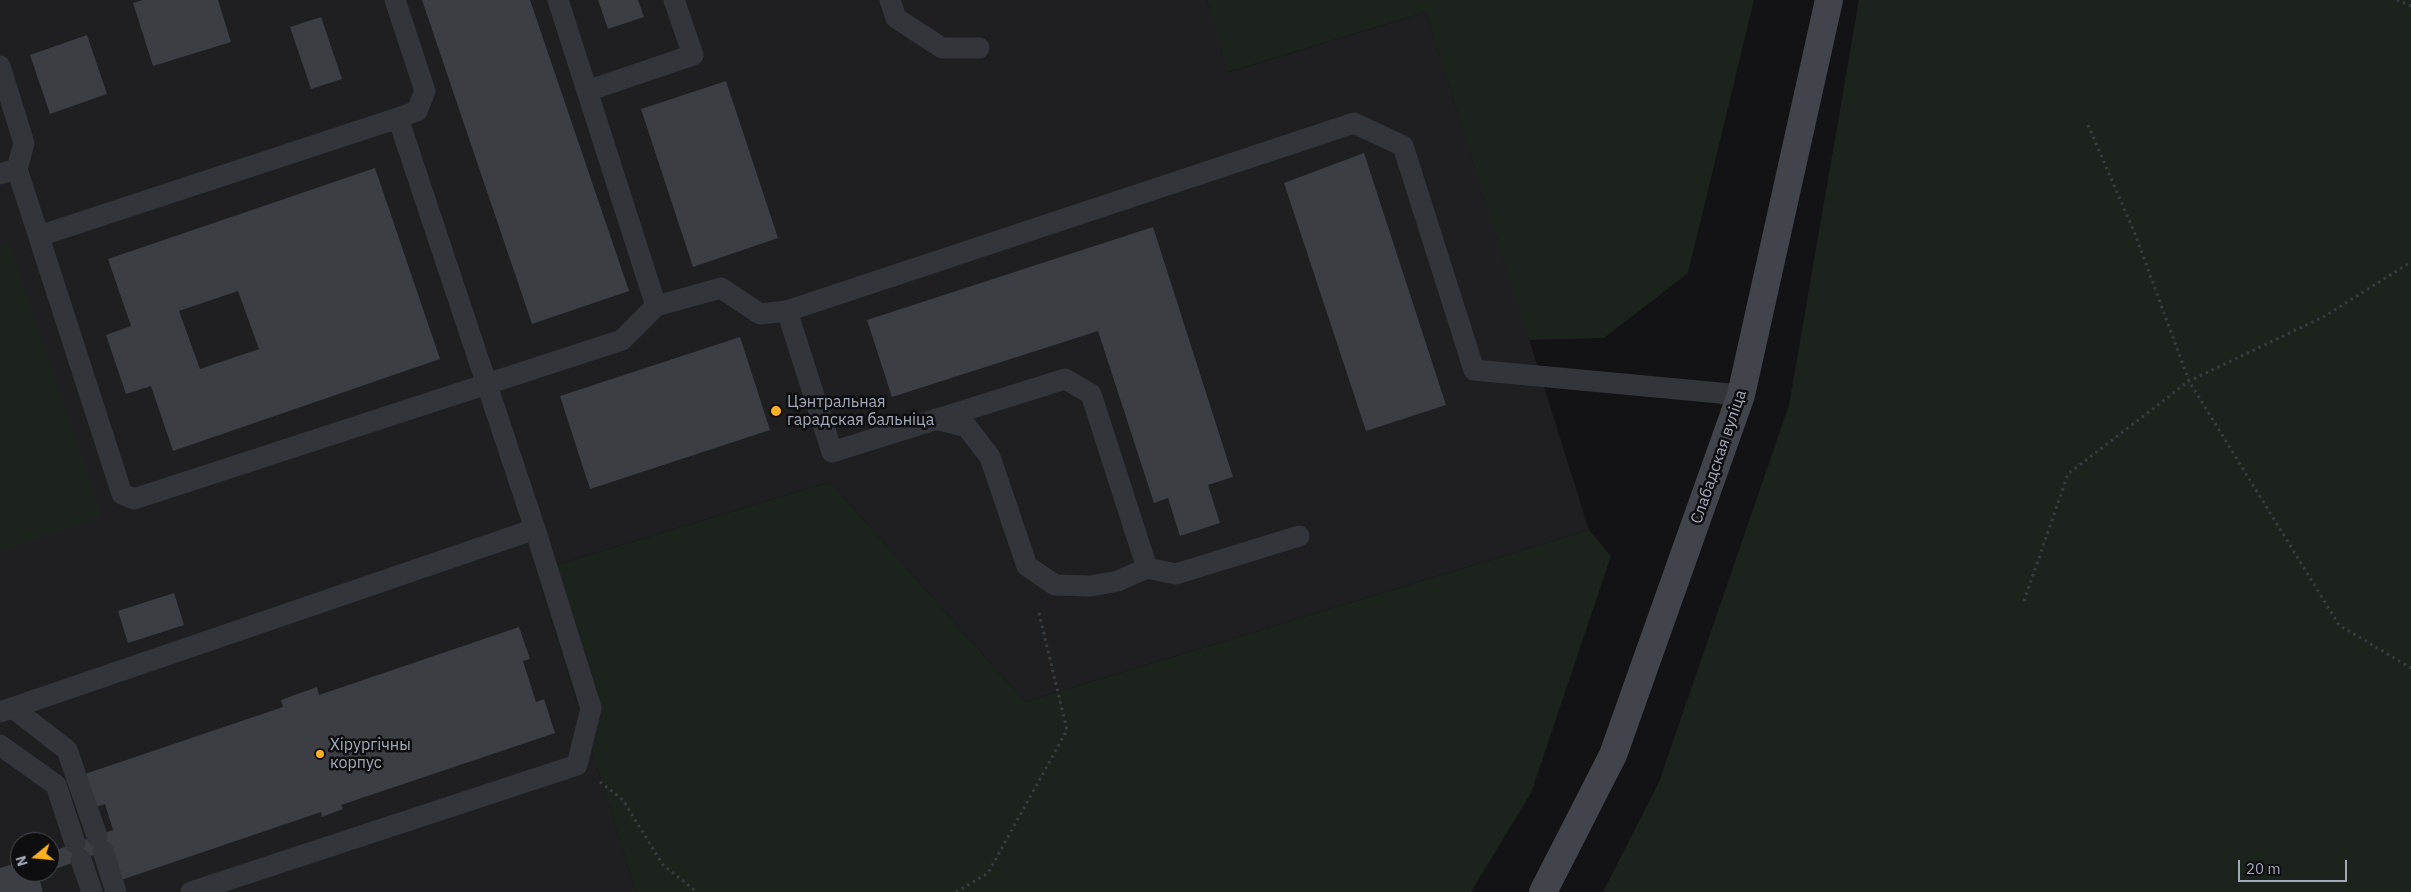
<!DOCTYPE html>
<meta charset="utf-8">
<style>
body{margin:0}
#map{position:relative;width:2411px;height:892px;overflow:hidden;background:#131315;font-family:"IBM Plex Sans",sans-serif}
canvas{display:block}
.north{position:absolute;left:10px;top:832px;width:50px;height:50px;box-sizing:border-box;background:#0e0e10;border:1px solid #4a4c53;border-radius:50%;rotate:253deg;font-size:14px;font-weight:700;line-height:20px;text-align:center;color:#a3a9b7}
.north::after{content:'';display:block;margin:auto;width:18px;height:22px;background:#ffb021;clip-path:polygon(50% 0,100% 100%,50% 72%,0 100%)}
.scale{position:absolute;left:2238px;top:860px;width:109px;height:22px;box-sizing:border-box;border:2px solid #a3a9b7;border-top:0;padding-left:6px;font-size:15px;line-height:18px;white-space:nowrap;color:#a3a9b7;-webkit-text-stroke:4px #0e0e10;paint-order:stroke}
</style>
<div id="map">
<canvas width="2411" height="892"></canvas>
<div class="north">N</div>
<div class="scale">20 m</div>
</div>
<script>
const c = document.querySelector('canvas').getContext('2d');
c.lineJoin = 'round';
function paint(path, color) { c.fillStyle = color; c.fill(path, 'evenodd'); }
function strokePath(path, color, width, dash) { c.strokeStyle = color; c.lineWidth = width; c.lineCap = dash ? 'butt' : 'round'; c.setLineDash(dash || []); c.stroke(path); }
function label(font, color, halo, rows, align = 'center') {
  c.font = font + ' "IBM Plex Sans",sans-serif'; c.lineWidth = 5; c.setLineDash([]); c.textBaseline = 'middle'; c.strokeStyle = halo; c.fillStyle = color; for (const [text, x, y, turn = 0] of rows) {
    c.save(); c.translate(x, y); c.rotate((+turn || 0) * Math.PI / 180); c.textAlign = isNaN(turn) ? turn : align; if (halo) c.strokeText(text, 0, 0); c.fillText(text, 0, 0); c.restore();
  }
}
paint(new Path2D(`
 M0,0h1207l22,72 197,-60 163,518 -564,172 -195,-220 -294,89 100,321h-636zM20,842h30v30h-30z`), '#1f1f22');
paint(new Path2D(`
 M1207,0h547l-66,273 -84,65 -75,2 -103,-328 -198,60z
 M1859,0h552v892h-808l56,-110 130,-377z
 M8,242l93,274 -101,35v-306z
 M830,482l195,220 564,-172 22,26 -80,237 -60,99h-835l-100,-321z`), '#1b231c');
paint(new Path2D(`
 M143,0h75l13,42 -78,24 -20,-63z
 M422,0h108l99,291 -97,33z
 M598,0h40l6,17 -36,12z
 M321,17l21,62 -31,10 -21,-62z
 M87,35l20,59 -57,20 -20,-59z
 M726,81l52,157 -85,29 -52,-158z
 M1364,153l82,252 -80,26 -82,-248z
 M375,168l65,191 -267,92 -22,-65 -25,8 -20,-59 25,-9 -23,-67zM238,291l21,58 -59,20 -21,-58z
 M1153,227l80,250 -25,8 12,38 -40,13 -12,-38 -14,5 -56,-172 -206,66 -25,-77z
 M740,337l30,93 -180,59 -30,-93z
 M174,593l10,32 -56,18 -10,-32z
 M519,627l11,32 -7,2 13,41 8,-3 11,34 -214,72 2,4 -21,8 -1,-5 -200,68 -11,-31 -60,22v-19l63,-22 -8,-26 -9,3 -11,-33 198,-67 -2,-7 36,-13 2,8z
 M20,862v10h25l-7,3 5,17h-43v-24z`), '#3c3e43');
strokePath(new Path2D(`
 M2397,0l14,6
 M2088,125l47,109 54,147 150,244 72,43
 M2024,601l44,-127 121,-93 136,-65 86,-54
 M600,782l23,18 40,65 34,27
 M956,892l32,-19 79,-143 -29,-121`), '#393c41', 3, [2.5, 4]);
strokePath(new Path2D(`
 M395,0l30,91 -8,20 -19,7
 M558,0l98,306
 M890,0l6,18 46,30h37
 M0,66l24,77 -7,26
 M587,91l106,-36 -19,-55
 M0,174l17,-5 105,325 12,5 488,-159 34,-34 65,-18 39,26 27,-3 567,-188 49,23 71,224 267,25
 M39,236l359,-118 137,411 56,179 -14,57 -386,127
 M787,311l45,141 233,-73 26,15 56,174 29,6 123,-38
 M936,419l31,8 23,30 37,109 28,19 35,1 28,-5 29,-13
 M13,708l54,42 30,86
 M0,712l535,-183
 M0,745l56,40 19,58
 M103,851l13,41
 M81,860l11,32`), '#34353a', 21);
strokePath(new Path2D(`
 M1543,892l70,-137 128,-360 88,-395`), '#41444a', 28);
for (const [x, y, r, color] of [
 [776,411,6,"#ffb021"],
 [320,754,5,"#ffb021"]
]) { const dot = new Path2D(); dot.arc(x, y, r, 0, 2 * Math.PI); c.fillStyle = color; c.fill(dot); strokePath(dot, '#0e0e10', 2); }
label('16px', '#a3a9b7', '#0e0e10', [
 ["Цэнтральная",787,402],
 ["гарадская бальніца",787,420],
 ["Хірургічны",330,745],
 ["корпус",330,763]
], 'left');
label('16px', '#a3a9b7', '#0e0e10', [
 ["Слабадская вуліца",1719,457,-71]
]);
</script>
